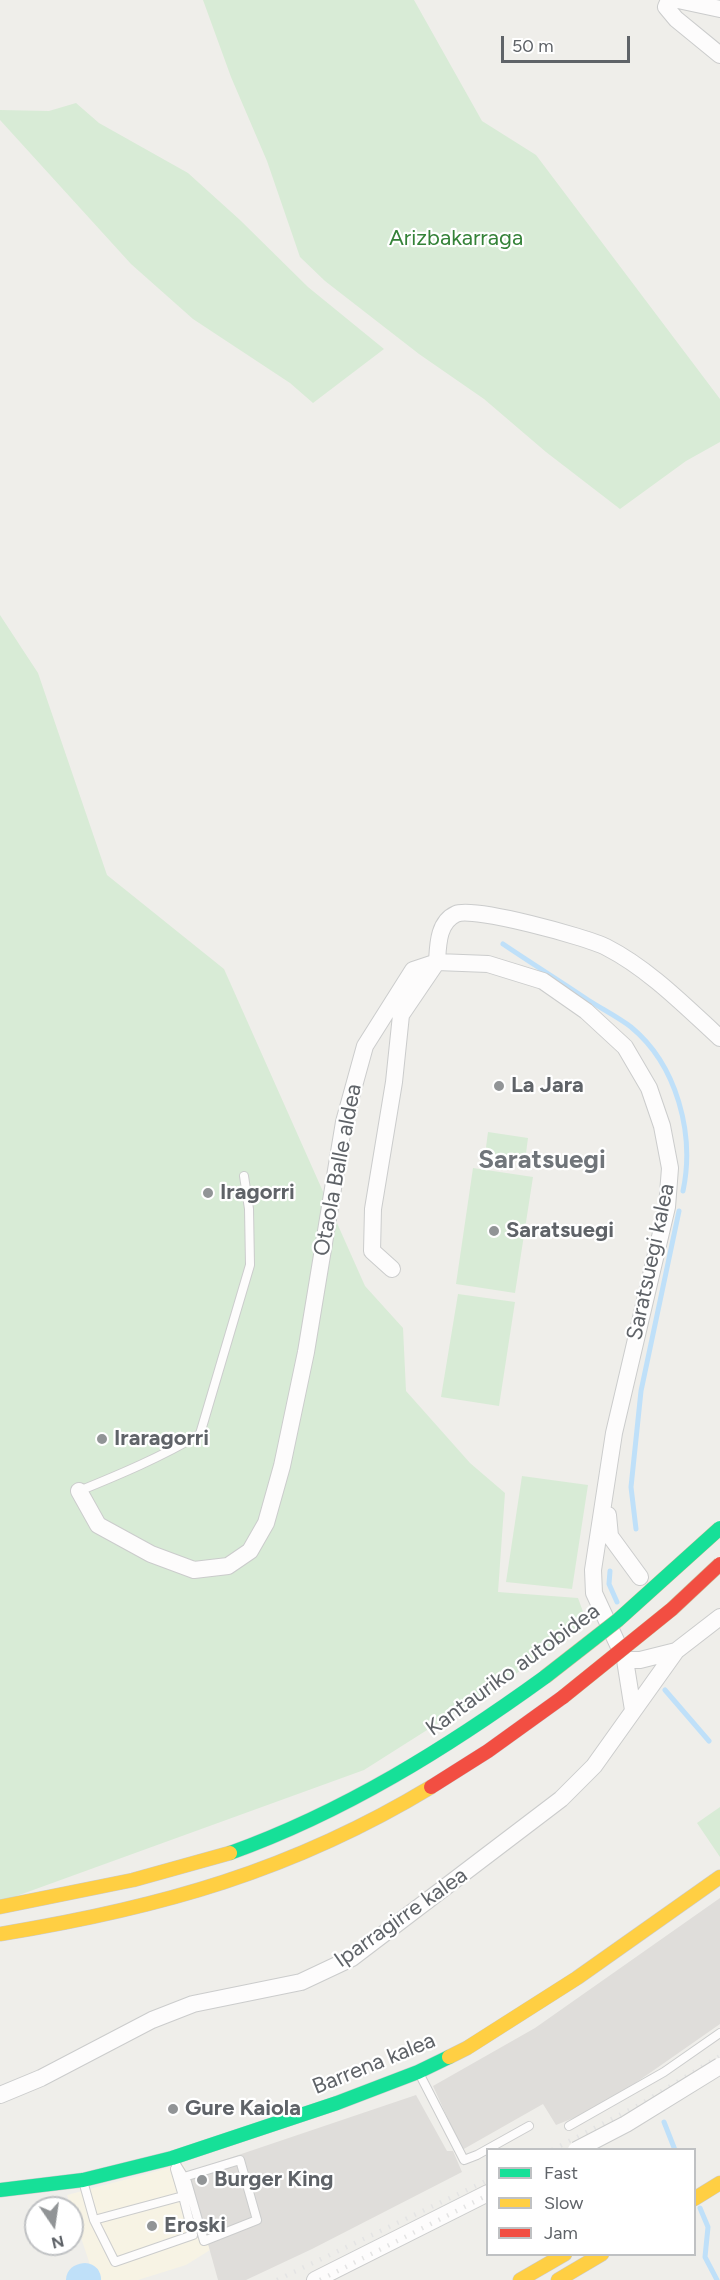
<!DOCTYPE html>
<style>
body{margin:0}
#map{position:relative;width:720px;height:2280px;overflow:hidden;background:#efeeea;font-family:Figtree,sans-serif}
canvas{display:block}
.legend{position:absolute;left:486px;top:2148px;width:210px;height:108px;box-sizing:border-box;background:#fff;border:2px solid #bfc1c3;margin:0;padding:8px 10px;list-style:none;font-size:18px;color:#5f6368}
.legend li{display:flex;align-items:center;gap:12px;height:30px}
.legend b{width:30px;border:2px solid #bfc1c3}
.north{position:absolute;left:24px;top:2196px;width:60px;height:60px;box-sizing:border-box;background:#fff;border:2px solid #bfc1c3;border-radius:50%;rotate:167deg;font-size:16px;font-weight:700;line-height:24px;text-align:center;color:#5f6368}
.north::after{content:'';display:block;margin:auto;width:21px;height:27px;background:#919496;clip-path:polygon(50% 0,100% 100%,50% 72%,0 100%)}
.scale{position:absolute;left:501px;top:36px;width:129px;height:27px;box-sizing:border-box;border:3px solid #5f6368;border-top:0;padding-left:8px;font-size:18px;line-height:21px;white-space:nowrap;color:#5f6368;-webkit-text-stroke:4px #fff;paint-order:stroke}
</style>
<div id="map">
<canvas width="720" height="2280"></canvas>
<ul class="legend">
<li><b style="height:8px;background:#16e098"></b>Fast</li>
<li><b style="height:8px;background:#ffcf43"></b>Slow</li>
<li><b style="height:8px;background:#f24e42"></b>Jam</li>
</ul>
<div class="north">N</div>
<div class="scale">50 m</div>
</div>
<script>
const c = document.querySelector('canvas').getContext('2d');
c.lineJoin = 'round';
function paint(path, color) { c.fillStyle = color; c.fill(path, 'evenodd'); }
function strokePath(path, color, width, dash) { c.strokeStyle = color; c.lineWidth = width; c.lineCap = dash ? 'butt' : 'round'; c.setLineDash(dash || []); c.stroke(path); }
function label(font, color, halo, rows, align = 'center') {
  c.font = font + ' Figtree,sans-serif'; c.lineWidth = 4.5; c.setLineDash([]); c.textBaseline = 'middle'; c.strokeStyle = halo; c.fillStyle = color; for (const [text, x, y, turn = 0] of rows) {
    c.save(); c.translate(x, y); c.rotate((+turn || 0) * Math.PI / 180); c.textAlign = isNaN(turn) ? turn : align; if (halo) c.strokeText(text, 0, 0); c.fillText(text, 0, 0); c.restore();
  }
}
paint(new Path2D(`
 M184,2164l26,86 -24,15 -48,15h-43l-28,-85z`), '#f7f3e4');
paint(new Path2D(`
 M720,1898v126l-119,83 -45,18 -13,-21 -81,46 -29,-64 102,-58z
 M416,2095l31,56h6l9,21 -150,77 -66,31h-28l-30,-108z`), '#dfddda');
paint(new Path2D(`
 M203,0h211l68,121 54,34 184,244v43l-34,19 -66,48 -74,-57 -62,-53 -65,-45 -94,-73 -25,-24 -33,-96 -36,-84z
 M76,103l23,20 89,50 52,47 68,67 76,62 -71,54 -23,-20 -97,-64 -62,-55 -131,-144v-10l49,1z
 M0,615l38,58 69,202 117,94 141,317 38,42 3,63 64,72 35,30 -7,99 80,6 8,22 -69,53 -153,97 -364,132z
 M488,1132l40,6 -3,23 -40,-6z
 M473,1168l60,9 -18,116 -59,-9z
 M458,1294l57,8 -16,104 -58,-9z
 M522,1476l66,9 -16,104 -66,-7z
 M720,1807v50l-23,-34z`), '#d8ebd6');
strokePath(new Path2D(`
 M503,944c28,19 57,37 85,56 14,9 30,17 43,27 46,38 64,107 52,164
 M636,1529l-5,-42 10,-96 38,-180
 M610,1571l-1,13 8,18
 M665,1690l44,51
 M664,2122l11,28
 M700,2208l8,19 -3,30 12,23`), '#bfe0f9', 5);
strokePath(new Path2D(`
 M82,2280l3,-1`), '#bfe0f9', 32);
const lane = new Path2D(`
 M79,1491c42,-17 82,-34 121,-57l50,-169 -1,-56 -5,-33
 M419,2073l45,87 13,-5 52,-29
 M569,2126l95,-54 56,-39
 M174,2161l13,21 17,59 53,-21 -17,-60 -56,17
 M83,2181l11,39 89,-24 -8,-27
 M94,2220l21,42 78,-27 -10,-39`);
const street = new Path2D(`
 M669,0l-3,7 10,12 44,36
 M678,0l42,9
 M437,962c1,-17 1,-40 19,-48 17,-8 130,23 150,33 43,22 79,59 114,91
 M392,1269l-20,-18 1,-42 21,-127 7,-67 36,-53
 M79,1491l19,34 53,29 43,16 34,-4 22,-15 16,-28 16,-57 24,-114 38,-230 21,-76 48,-76 24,-8 51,2 55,17 43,30 39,36 24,41 13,38 8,42 -3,39 -53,226 -21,137 1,23 31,67 8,50
 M608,1515l2,21 30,41
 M625,1660h15l36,-9
 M0,2095l41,-17 111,-58 41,-16 108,-22 51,-24 209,-159 33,-33 82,-115 44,-34
 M315,2280l173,-87`);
const fast = new Path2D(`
 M230,1853c114,-41 217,-105 315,-176
 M0,2190l83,-10 89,-22 165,-55 81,-31 31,-15`);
const slow = new Path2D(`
 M0,1907l133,-27 97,-27
 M0,1934c159,-26 292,-63 431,-147
 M449,2057l18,-9 110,-70 143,-101
 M694,2199l26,-16
 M520,2280l45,-26
 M558,2280l44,-26`);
const jam = new Path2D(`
 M431,1787l57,-36 75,-54`);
strokePath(lane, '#cbcccc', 10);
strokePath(street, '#cbcccc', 18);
strokePath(fast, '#cacacb', 15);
strokePath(slow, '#cacacb', 15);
strokePath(jam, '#cacacb', 15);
strokePath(lane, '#fdfcfc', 8);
strokePath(street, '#fdfcfc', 16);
strokePath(fast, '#16e098', 14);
strokePath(slow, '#ffcf43', 14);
strokePath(jam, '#f24e42', 14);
strokePath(new Path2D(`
 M552,2150l87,-45 81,-49
 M575,2150l107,-58 38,-23
 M277,2280l211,-100
 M320,2280l168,-85`), '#e4e4e4', 4.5, [1.5, 8]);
const streetBridge = new Path2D(`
 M576,2150l50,-26 94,-58`);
const fastBridge = new Path2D(`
 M545,1677l73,-57 102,-92`);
const jamBridge = new Path2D(`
 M563,1697l109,-88 48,-45`);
strokePath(streetBridge, '#cbcccc', 18, []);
strokePath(fastBridge, '#c8b996', 15, []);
strokePath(jamBridge, '#c8b996', 15, []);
strokePath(streetBridge, '#fdfcfc', 16);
strokePath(fastBridge, '#16e098', 14);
strokePath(jamBridge, '#f24e42', 14);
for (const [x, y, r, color] of [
 [499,1086,6,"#919496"],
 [208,1193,6,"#919496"],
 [494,1231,6,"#919496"],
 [102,1439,6,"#919496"],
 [173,2109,6,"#919496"],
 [202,2180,6,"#919496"],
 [152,2226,6,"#919496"]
]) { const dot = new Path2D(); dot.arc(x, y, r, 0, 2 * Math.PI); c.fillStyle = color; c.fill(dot); strokePath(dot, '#fff', 2); }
label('22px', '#348238', '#fff', [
 ["Arizbakarraga",456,239]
]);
label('bold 22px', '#5f6368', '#fff', [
 ["La Jara",511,1086],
 ["Iragorri",220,1193],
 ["Saratsuegi",506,1231],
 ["Iraragorri",114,1439],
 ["Gure Kaiola",185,2109],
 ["Burger King",214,2180],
 ["Eroski",164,2226]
], 'left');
label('22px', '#5f6368', '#fff', [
 ["Otaola Balle aldea",338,1170,-79],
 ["Saratsuegi kalea",651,1262,-78],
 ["Kantauriko autobidea",513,1670,-36],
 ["Iparragirre kalea",401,1918,-35],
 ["Barrena kalea",374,2064,-22]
]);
label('bold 26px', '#70757a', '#fff', [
 ["Saratsuegi",542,1160]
]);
</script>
